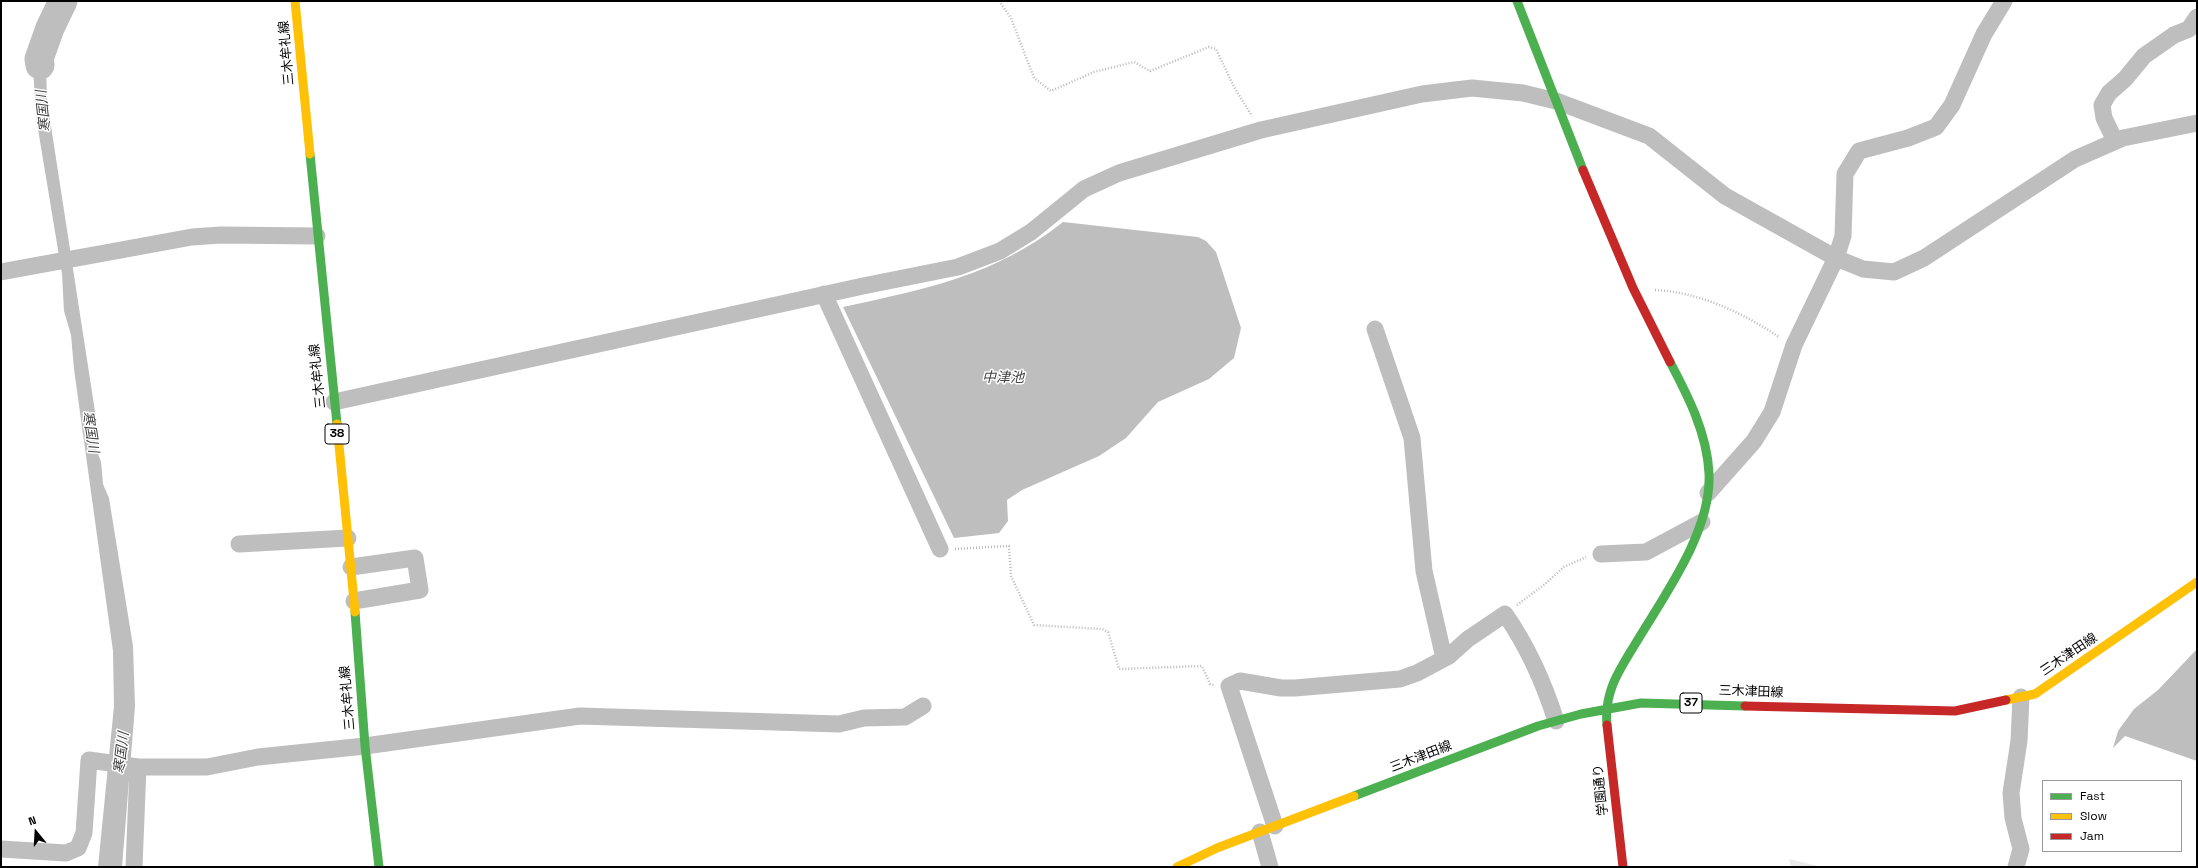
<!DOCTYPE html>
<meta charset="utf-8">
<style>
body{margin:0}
#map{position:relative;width:2198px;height:868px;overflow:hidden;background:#fff;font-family:"Space Grotesk",sans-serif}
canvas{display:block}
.frame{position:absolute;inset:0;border:2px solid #000;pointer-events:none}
.legend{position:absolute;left:2042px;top:780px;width:140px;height:72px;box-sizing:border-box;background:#fff;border:1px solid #999;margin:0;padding:5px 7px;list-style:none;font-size:12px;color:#000}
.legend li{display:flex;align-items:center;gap:8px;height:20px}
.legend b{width:20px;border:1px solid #999}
.north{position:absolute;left:16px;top:812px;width:40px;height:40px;-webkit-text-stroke:3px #fff;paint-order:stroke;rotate:342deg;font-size:11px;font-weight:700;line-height:16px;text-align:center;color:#000}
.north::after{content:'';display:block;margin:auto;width:14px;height:18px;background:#000;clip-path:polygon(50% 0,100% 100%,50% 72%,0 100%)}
</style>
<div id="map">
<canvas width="2198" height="868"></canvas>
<div class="frame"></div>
<ul class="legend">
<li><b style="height:5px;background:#4caf50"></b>Fast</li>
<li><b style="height:5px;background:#ffc107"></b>Slow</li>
<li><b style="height:5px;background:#c62828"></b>Jam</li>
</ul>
<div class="north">N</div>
</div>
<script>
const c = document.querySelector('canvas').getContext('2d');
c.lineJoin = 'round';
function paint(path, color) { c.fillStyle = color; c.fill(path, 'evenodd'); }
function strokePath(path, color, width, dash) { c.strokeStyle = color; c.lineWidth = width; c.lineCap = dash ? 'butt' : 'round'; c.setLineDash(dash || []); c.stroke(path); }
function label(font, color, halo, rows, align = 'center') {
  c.font = font + ' "Space Grotesk","Noto Sans JP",sans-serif'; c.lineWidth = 3; c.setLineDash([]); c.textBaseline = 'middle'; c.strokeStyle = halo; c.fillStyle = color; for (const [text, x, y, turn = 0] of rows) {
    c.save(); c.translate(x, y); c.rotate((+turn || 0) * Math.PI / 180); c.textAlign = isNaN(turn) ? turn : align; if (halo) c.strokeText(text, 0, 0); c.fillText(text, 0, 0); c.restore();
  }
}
paint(new Path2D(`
 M1789,859l33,8h-31z`), '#ebebeb');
paint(new Path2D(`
 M50,28l3,6 -7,31 1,35 49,318 -2,16 2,14 5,14 2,22 6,14 24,148 2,60 -13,161h-24l16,-161 -1,-55 -39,-282 -3,-34 -7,-24 -2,-37 -26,-157 -3,-50 6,-29 6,-9z
 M1063,222l135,15 8,4 10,11 25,76 -7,30 -25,21 -51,23 -32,36 -27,18 -77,34 -15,10 1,21 -9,12 -45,5 -111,-231c82,-18 152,-31 220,-85z
 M2197,649v112l-72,-25 -12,12 5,-17 16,-22 24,-19z`), '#bebebe');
strokePath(new Path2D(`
 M40,65l-1,-6 11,-31 13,-27`), '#bebebe', 29);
strokePath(new Path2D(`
 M999,1l12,17 23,60 17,13 43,-19 40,-10 16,9 59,-24 7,2 18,38 18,29
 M1655,290c44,2 88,23 124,47
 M955,549l54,-3 2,30 23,49 68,4 6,3 11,37 83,-3 8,18 4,1
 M1517,605l28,-21 19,-17 22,-10`), '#b9b9b9', 2.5, [1, 2]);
strokePath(new Path2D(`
 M2115,141l-11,-23 -2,-13 7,-12 16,-14 19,-23 30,-21 15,-6 8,-12
 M1,272l191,-35 29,-2 96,1
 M824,294l116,255
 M1375,329l37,109 12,133 20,87
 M334,402l529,-116 95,-19 42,-16 31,-19 53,-43 35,-16 142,-43 161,-36 50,-6 51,5 33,8 93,35 76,60 111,62 27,11 31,3 30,-14 151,-99 48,-21 74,-15
 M1708,493l46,-52 18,-29 22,-67 42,-87 7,-22 2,-62 14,-23 49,-13 28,-11 16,-22 32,-71 20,-33
 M239,544l109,-6
 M1601,554l45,-2 56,-30
 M351,567l64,-9 5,32 -66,11
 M1275,826l-46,-140 11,-5 41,7h14l105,-9 17,-6 32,-17 19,-17 37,-25c23,33 39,69 51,107
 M1260,832l10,35
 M1,849l65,4 12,-5 6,-15 5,-73 49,7h69l51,-10 107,-11 215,-30 259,8 25,-6 41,-1 18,-11
 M134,867l4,-100
 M2016,867l5,-18 -8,-31 -2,-25 8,-52 2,-44`), '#bebebe', 17);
strokePath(new Path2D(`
 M1517,1l66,169
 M310,154l27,270
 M355,612l10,134 14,121
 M1607,725c-3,-32 11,-53 27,-79 29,-49 78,-114 75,-173 -2,-40 -21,-77 -39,-111
 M1354,796l184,-70 43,-12 60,-11 104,3`), '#4caf50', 9);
strokePath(new Path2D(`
 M295,1l15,153
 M337,424l18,188
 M2006,700l29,-6 162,-112
 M1177,867l40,-19 137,-52`), '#ffc107', 9);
strokePath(new Path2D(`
 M1583,170l50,118 37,74
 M1745,706l210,5 51,-11
 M1607,725l16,142`), '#c62828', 9);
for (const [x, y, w] of [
 [337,434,24],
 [1691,703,22]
]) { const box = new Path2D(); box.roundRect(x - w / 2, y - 10, w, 20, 3); c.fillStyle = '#fff'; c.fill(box); strokePath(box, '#000', 1); }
label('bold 12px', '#000', null, [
 ["38",337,434],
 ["37",1691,703]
]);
label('13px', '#000', '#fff', [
 ["三木牟礼線",287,53,-95],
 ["三木牟礼線",318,376,-96],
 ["三木津田線",2069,655,-34],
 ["三木津田線",1751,692,2],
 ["三木牟礼線",348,698,-95],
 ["三木津田線",1421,757,-21],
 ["学園通り",1601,790,-96]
]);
label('italic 14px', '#434343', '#fff', [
 ["寒国川",44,111,-96],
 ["中津池",1003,378],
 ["寒国川",90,432,81],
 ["寒国川",122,753,-83]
]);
</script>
